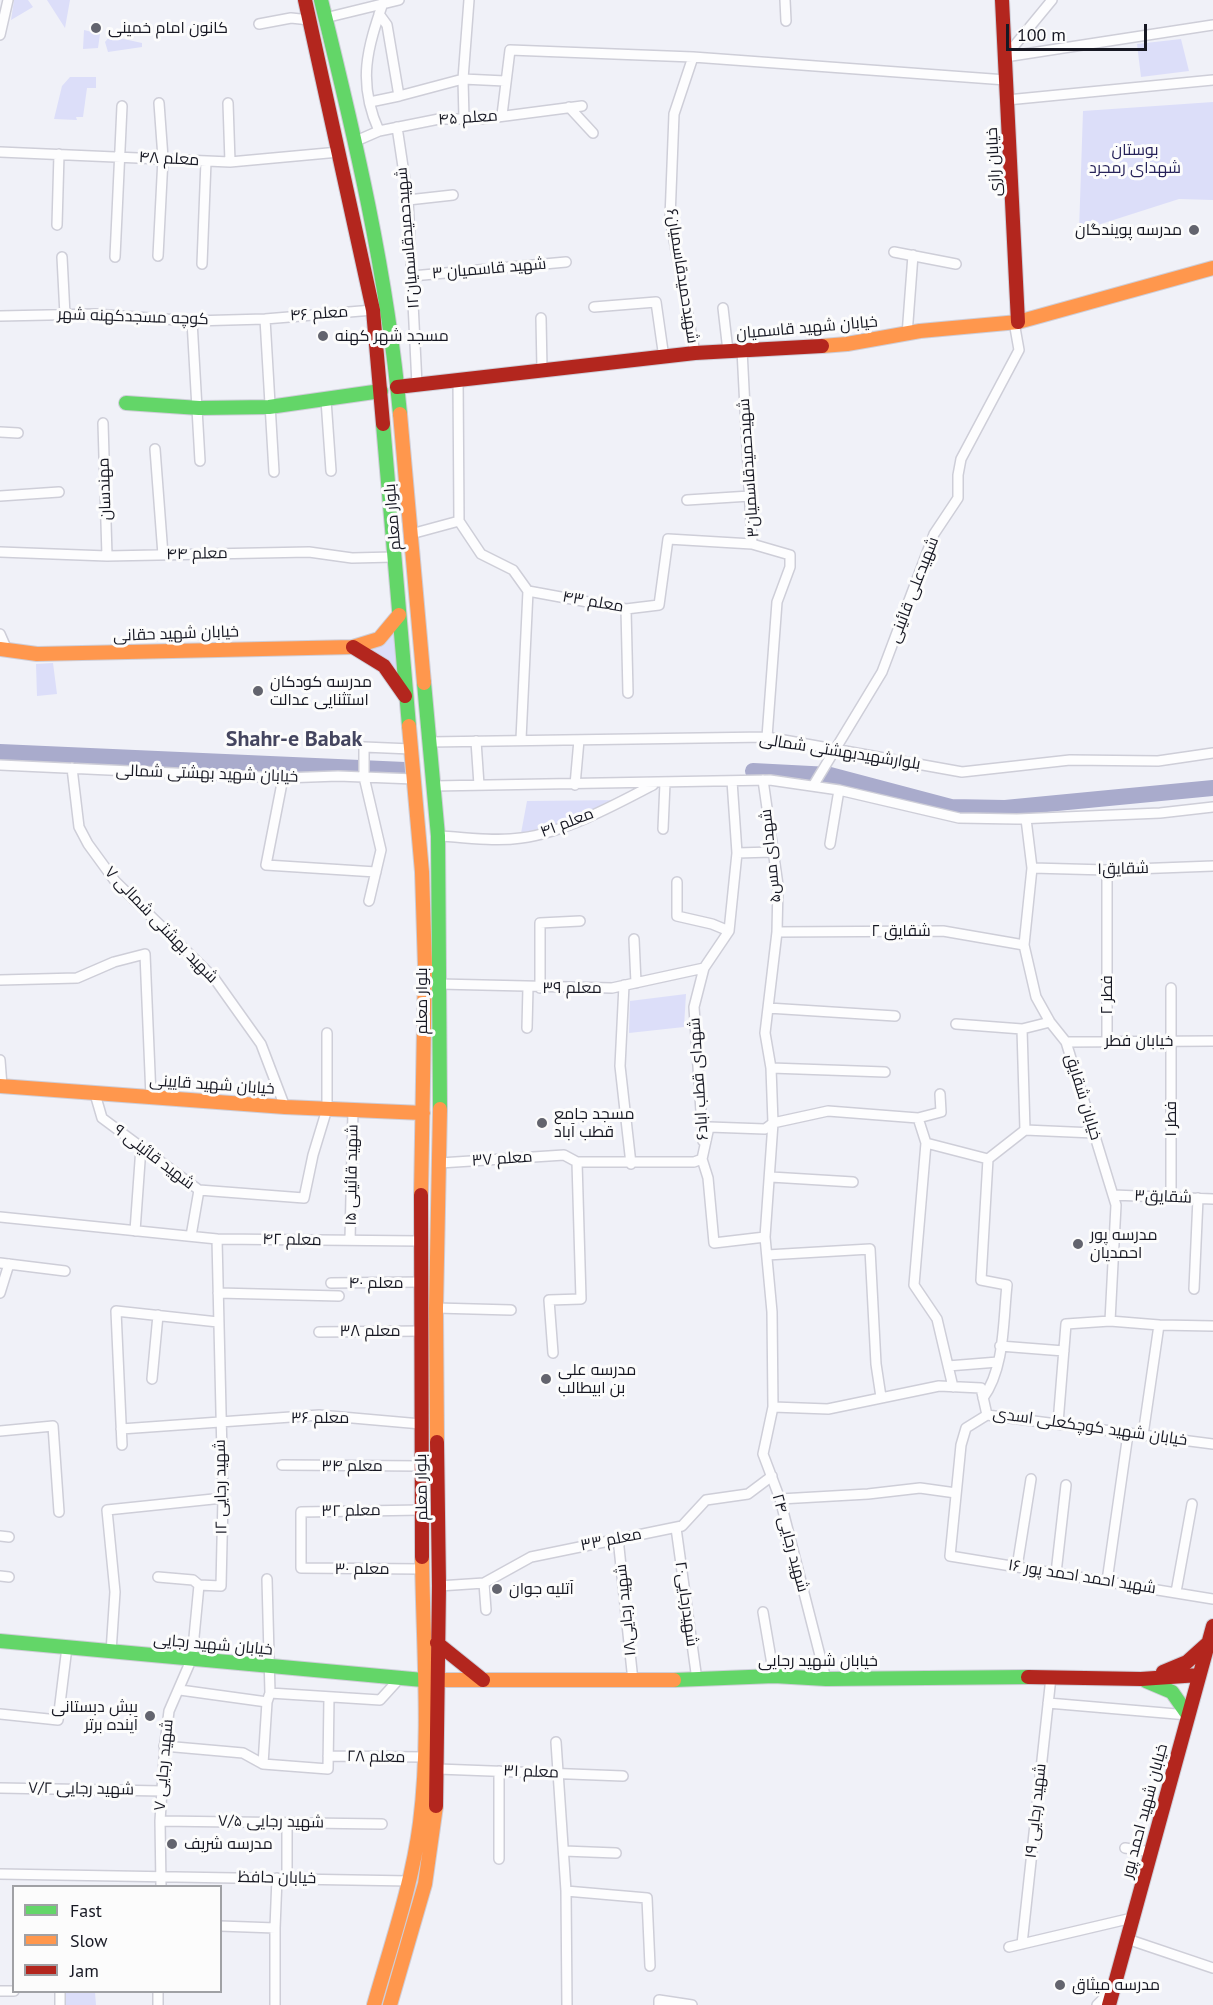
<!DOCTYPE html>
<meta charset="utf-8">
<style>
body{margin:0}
#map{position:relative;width:1213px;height:2005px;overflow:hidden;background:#f0f1f8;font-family:"PT Sans",sans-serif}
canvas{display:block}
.legend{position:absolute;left:12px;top:1885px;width:210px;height:108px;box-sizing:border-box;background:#fcfcfc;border:2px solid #a0a1a5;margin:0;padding:8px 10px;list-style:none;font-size:18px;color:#171823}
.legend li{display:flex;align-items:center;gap:12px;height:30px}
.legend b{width:30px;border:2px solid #a0a1a5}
.scale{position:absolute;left:1006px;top:24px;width:141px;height:27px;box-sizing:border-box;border:3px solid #171823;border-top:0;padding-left:8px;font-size:18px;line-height:21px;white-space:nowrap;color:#171823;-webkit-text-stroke:4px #fcfcfc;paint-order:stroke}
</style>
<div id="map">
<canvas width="1213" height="2005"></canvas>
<ul class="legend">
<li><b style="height:8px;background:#63d668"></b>Fast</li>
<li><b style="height:8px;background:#ff974d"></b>Slow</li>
<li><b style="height:8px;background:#b3261e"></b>Jam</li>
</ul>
<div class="scale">100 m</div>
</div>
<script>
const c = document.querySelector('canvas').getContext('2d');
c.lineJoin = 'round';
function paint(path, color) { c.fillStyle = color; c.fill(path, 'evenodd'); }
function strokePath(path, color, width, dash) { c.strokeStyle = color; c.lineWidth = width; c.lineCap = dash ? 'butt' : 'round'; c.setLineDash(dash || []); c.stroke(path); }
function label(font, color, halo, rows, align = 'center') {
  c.font = font + ' "PT Sans",Cairo,sans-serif'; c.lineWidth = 6; c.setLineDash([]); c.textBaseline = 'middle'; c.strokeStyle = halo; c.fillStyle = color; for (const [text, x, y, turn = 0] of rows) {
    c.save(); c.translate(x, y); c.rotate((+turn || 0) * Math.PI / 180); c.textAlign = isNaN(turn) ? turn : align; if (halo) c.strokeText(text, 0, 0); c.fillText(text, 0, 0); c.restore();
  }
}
paint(new Path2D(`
 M14,0h14l5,7 -22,13z
 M47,0h23l-5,28z
 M84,30l16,4 -2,14 -15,1z
 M110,36l32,7v4l-34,5 -3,-10z
 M1181,39l8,32 -48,6 -4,-33z
 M70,77h26v11h-9l-4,29h-7l1,3 -23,-1 8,-33z
 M1213,102v98l-34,-1 -100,32 4,-120z
 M396,622l7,67 -35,-43z
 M53,663l4,31 -20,2 -1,-32z
 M623,800l-104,44 8,-43z
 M686,994l-2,33 -55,6 1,-32z
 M65,1992h30l1,13h-31z`), '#dcdef9');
strokePath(new Path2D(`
 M0,752l405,18
 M753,771l77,4 121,32 54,1 208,-20`), '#a9abcc', 16);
const street = new Path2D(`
 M785,0l1,21
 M325,18l74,-18
 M259,24l32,-6 19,2
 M0,35l8,-35
 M693,57l-19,57 -4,104 25,135
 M1005,57l208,-32
 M1005,57l47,-57
 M399,96l64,-17 42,2
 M1007,100l206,-20
 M370,102l29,-6 -12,-71 -8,-11
 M228,103l2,59
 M569,107l24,26
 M502,115l8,-65 183,7 313,23
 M464,119l-1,-40 6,-79
 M397,127l11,73 9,185
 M379,131c-22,-49 -12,-82 5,-131
 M356,141l23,-10 60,-12h43l100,-13
 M0,152l230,10 109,-10
 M408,200l45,-5
 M57,225l2,-71
 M894,252l62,12
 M158,256l5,-98 -4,-55
 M62,257l3,58
 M115,257l7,-151
 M202,264l4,-103
 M412,276l154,-14
 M594,307l62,-5 8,56
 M723,308l5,43
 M0,316l95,-2 97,7 73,-2 108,-9
 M541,318l1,51
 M265,319l9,153
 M192,321l8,140
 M907,335l6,-80
 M742,350l10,194 38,11v12l-13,35 -10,135
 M458,379l1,142
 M326,400l5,71
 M103,423l4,133
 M0,432l18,1
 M155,449l8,106
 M0,496l59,-4
 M687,500l63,-4
 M411,534l48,-13 22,33 32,16 15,21 98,18 33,-4 9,-66 84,5
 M0,552l107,4 202,-4 43,6 42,-1
 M626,609l2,84
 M0,634l7,16
 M521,739l7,-148
 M476,741l3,44
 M429,742l338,-5 195,35 108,-12 88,1 55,-8
 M0,765l283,13 55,-2 76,3
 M72,768l7,59 9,17 27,37 99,97 47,66 24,63
 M283,778l-17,87 110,7
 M763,780l15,105 -1,47 -12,101 6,35 2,55 -8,114 7,75 1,95 -10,47 17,45 46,180
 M575,785l4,-45
 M433,786l337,-6 69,10 120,28 58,1 143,-6 53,-6
 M813,786l69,-114 52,-138 24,-36v-23l3,-16 58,-109 -5,-28
 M1026,819l6,49 -8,77 12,52 14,25 16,20 50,163 -6,116 -44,3 -8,99
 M663,829l2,-46
 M438,836c27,1 56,6 83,2 42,-5 94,-33 132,-53
 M830,844l9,-54
 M737,853l35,-1
 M1032,868l75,2 106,-4
 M677,882v34l35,8 17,7
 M369,901l12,-51 -17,-73v-30l47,2
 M777,932l166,-1 81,14
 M634,939l2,44
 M0,980l77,-2 37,-16 31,-8 6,143
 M439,984l173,4 92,-20
 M624,985l-4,81 11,98
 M540,988v-65l40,-2
 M1171,988v209
 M768,1008l127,8
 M956,1024l66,5 28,-7
 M527,1028l1,-41
 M1022,1029l3,101
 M1107,1041v-171
 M1066,1042l147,-1
 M0,1060l2,26
 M771,1068l114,4
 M95,1094l7,24 97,72 105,8 9,-43 14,-46v-76
 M918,1118l23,-6 -1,-18
 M1025,1130l69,3
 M703,1141l-9,-134 10,-39 25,-37 8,-78 -5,-72
 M926,1143l-12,142 23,34 16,68
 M702,1159l6,19 6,65 51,-6
 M440,1163l124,-8 13,7h117l8,-3 7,-32 56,2 8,-6 55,-12 90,7 8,25 62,16 37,-29
 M771,1177l82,5
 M1113,1195l100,4
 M0,1217l217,22
 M135,1231l6,-84
 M191,1236l8,-46
 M350,1240l3,-130
 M767,1255l103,-6 6,115 5,33
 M0,1263l65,8
 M331,1283l90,-1
 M1194,1289l4,-91
 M0,1293l9,-29
 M218,1293l121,3
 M436,1308l75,2
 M1110,1321l49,4 -16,110
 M1159,1325l54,1
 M319,1332l102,-1
 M1000,1346l64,5
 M553,1353l-4,-53 32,-1 -4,-137
 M948,1366l50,-4
 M152,1379l6,-64
 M983,1398c22,-30 20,-77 24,-113l-26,-5 7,-121
 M773,1407l55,2 111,-23 42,2 6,27 226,29
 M987,1415l-21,13 -5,17 -11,111 263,43
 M121,1429l198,-14 102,9
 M0,1431l53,-5 6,86
 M122,1445l-6,-134 102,11
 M282,1465l140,1
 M780,1499l88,-5 52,-6 36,5
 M676,1528l21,152
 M0,1536l9,1
 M618,1538l15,143
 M1017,1567l14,-88
 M422,1569l-121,-1v-56l121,-2
 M1056,1573l10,-88
 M0,1576l9,1
 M158,1577l35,3 6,5
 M1107,1581l21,-147
 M484,1583l2,27
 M439,1586l45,-3 47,-26 151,-31 24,-26 42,-6 24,-18
 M1176,1592l16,-88
 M763,1612l11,64
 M111,1652l4,-60 -8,-82 116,-12
 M180,1690l87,12
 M270,1693l110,7 20,-22
 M1048,1703l140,12
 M0,1714l58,6 9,-73
 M556,1742l10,149 1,114
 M164,1746l79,7 20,11 65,5 1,-72
 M328,1756l96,1
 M263,1764l4,-62 3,-9 -3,-114
 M438,1769l185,7
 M0,1788l162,3
 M160,1821l222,3
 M287,1823v55
 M1125,1848l26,4
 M564,1851l52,2
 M499,1859v-88
 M0,1874l410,7
 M161,1886l-1,-65 5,-78 4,-32 23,-53 7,-73 22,1 2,-88 -6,-259 203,2
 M566,1891l81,7 3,68
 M220,1926l55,2 2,-50
 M1127,1939l86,29
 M1022,1944l29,-267
 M1009,1947l123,-29
 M0,1991h14
 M60,2005v-13
 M158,2005v-13
 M275,2005v-77
 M659,2005v-5l33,5
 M1097,2005l15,-15`);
const fast = new Path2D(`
 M321,0c34,137 66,273 79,414
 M126,403l73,5 70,-1 112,-16
 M383,424l26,302
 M424,683l14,153 2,273
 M0,1641l423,39
 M674,1680l100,-4 52,3 202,-2
 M1146,1681l26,11 16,23`);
const slow = new Path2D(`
 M822,346l25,-2 73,-13 98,-9 195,-54
 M400,414l24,269
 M0,649l37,5 316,-7 26,-8 20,-24
 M409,726l13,146 3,95 -4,228
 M0,1086l285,21 138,6
 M437,1442l-1,-134 4,-199
 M438,1680h236
 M374,2005c17,-60 38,-120 46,-182 11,-87 3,-179 2,-266
 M390,2005l35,-121 11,-78`);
const jam = new Path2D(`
 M305,0l68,310 10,114
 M1002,0l16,322
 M397,387l298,-34 127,-7
 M353,647l31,19 21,30
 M421,1195l1,362
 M437,1643l46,37
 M1163,1672l24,-10 20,-18
 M1028,1677l113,2 58,-4
 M436,1806l3,-220 -2,-144
 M1109,2005l104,-379`);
strokePath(street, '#ceced8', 12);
strokePath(fast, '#ceced8', 16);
strokePath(slow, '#ceced8', 16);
strokePath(jam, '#ceced8', 16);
strokePath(street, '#fdfdfe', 9);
strokePath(fast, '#63d668', 14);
strokePath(slow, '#ff974d', 14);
strokePath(jam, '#b3261e', 14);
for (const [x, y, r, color] of [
 [96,28,6,"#63646e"],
 [1194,230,6,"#63646e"],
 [323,336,6,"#63646e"],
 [258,691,6,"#63646e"],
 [542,1123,6,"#63646e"],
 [1078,1244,6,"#63646e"],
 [546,1379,6,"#63646e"],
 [497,1589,6,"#63646e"],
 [150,1716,6,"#63646e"],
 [172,1844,6,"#63646e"],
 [1060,1985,6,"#63646e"]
]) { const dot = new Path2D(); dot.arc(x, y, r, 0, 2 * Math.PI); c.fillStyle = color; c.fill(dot); strokePath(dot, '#fcfcfc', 2); }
label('16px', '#171823', '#fcfcfc', [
 ["کانون امام خمینی",108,28],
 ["مدرسه پویندگان",1182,230,"right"],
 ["مسجد شهر کهنه",335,336],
 ["مدرسه کودکان",270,682],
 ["استثنایی عدالت",270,700],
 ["مسجد جامع",554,1114],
 ["قطب آباد",554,1132],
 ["مدرسه پور",1090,1235],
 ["احمدیان",1090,1253],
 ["مدرسه علی",558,1370],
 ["بن ابیطالب",558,1388],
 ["آتلیه جوان",509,1589],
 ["پیش دبستانی",138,1707,"right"],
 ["آینده برتر",138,1725,"right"],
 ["مدرسه شریف",184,1844],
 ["مدرسه میثاق",1072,1985]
], 'left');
label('16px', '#171823', '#fcfcfc', [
 ["معلم ۴۵",468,118,-4],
 ["معلم ۴۸",169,159,3],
 ["خیابان رازی",994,162,-93],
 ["شهیدحمیدقاسمیان۱۲",408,238,-95],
 ["شهید قاسمیان ۳",489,269,-5],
 ["شهیدحمیدقاسمیان۶",682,276,81],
 ["معلم ۴۶",319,314,-4],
 ["کوچه مسجدکهنه شهر",133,317,2],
 ["خیابان شهید قاسمیان",807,328,-5],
 ["شهیدحمیدقاسمیان۳",749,468,-94],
 ["مهندسان",105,489,-92],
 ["بلوار معلم",393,517,-95],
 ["معلم ۴۴",197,554,-1],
 ["شهیدعلی قائینی",914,590,-69],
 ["معلم ۴۳",593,602,10],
 ["خیابان شهید حقانی",176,634,-2],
 ["بلوارشهیدبهشتی شمالی",840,752,9],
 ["خیابان شهید بهشتی شمالی",207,774,2],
 ["معلم ۴۱",567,823,-21],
 ["شهدای مس۵",771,856,-96],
 ["شقایق۱",1123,869,-1],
 ["شهید بهشتی شمالی ۷",161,925,46],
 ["شقایق ۲",901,931],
 ["معلم ۳۹",572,988],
 ["فطر ۲",1107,995,-90],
 ["بلوار معلم",422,1001,-90],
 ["خیابان فطر",1139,1041],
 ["شهدای قطب اباد۶",699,1079,-94],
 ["خیابان شهید قایینی",212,1085,4],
 ["خیابان شقایق",1083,1097,73],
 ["فطر ۱",1171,1119,-90],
 ["شهید قائینی ۹",154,1157,37],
 ["معلم ۳۷",502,1159,-4],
 ["شهید قائینی ۱۵",352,1175,-89],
 ["شقایق۳",1163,1197,2],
 ["معلم ۴۲",292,1240,1],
 ["معلم ۴۰",376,1283],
 ["معلم ۳۸",370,1331],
 ["معلم ۳۶",320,1418],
 ["خیابان شهید کوچکعلی اسدی",1090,1427,8],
 ["معلم ۳۴",352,1466],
 ["شهید رجایی ۱۲",221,1487,-91],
 ["بلوار معلم",422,1487,-91],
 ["معلم ۳۲",351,1511,-1],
 ["معلم ۳۳",611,1540,-11],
 ["شهید رجایی ۲۴",790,1543,75],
 ["معلم ۳۰",362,1569],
 ["شهید احمد احمد پور ۱۶",1082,1577,9],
 ["شهیدرجایی۲۰",686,1604,82],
 ["شهید رجایی۱۸",626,1610,-96],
 ["خیابان شهید رجایی",213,1645,5],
 ["خیابان شهید رجایی",818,1661],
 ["معلم ۲۸",376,1757,1],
 ["شهید رجایی ۷",164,1765,-85],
 ["معلم ۳۱",531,1772,2],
 ["شهید رجایی ۷/۲",81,1789,1],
 ["شهید رجایی ۱۹",1036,1811,-84],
 ["خیابان شهید احمد پور",1145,1811,-75],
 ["شهید رجایی ۷/۵",271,1822,1],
 ["خیابان حافظ",277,1878,1]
]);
label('16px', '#262259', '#fcfcfc', [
 ["بوستان",1135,150],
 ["شهدای رمجرد",1135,168]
]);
label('bold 22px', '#44455f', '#fcfcfc', [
 ["Shahr-e Babak",294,740]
]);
</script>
